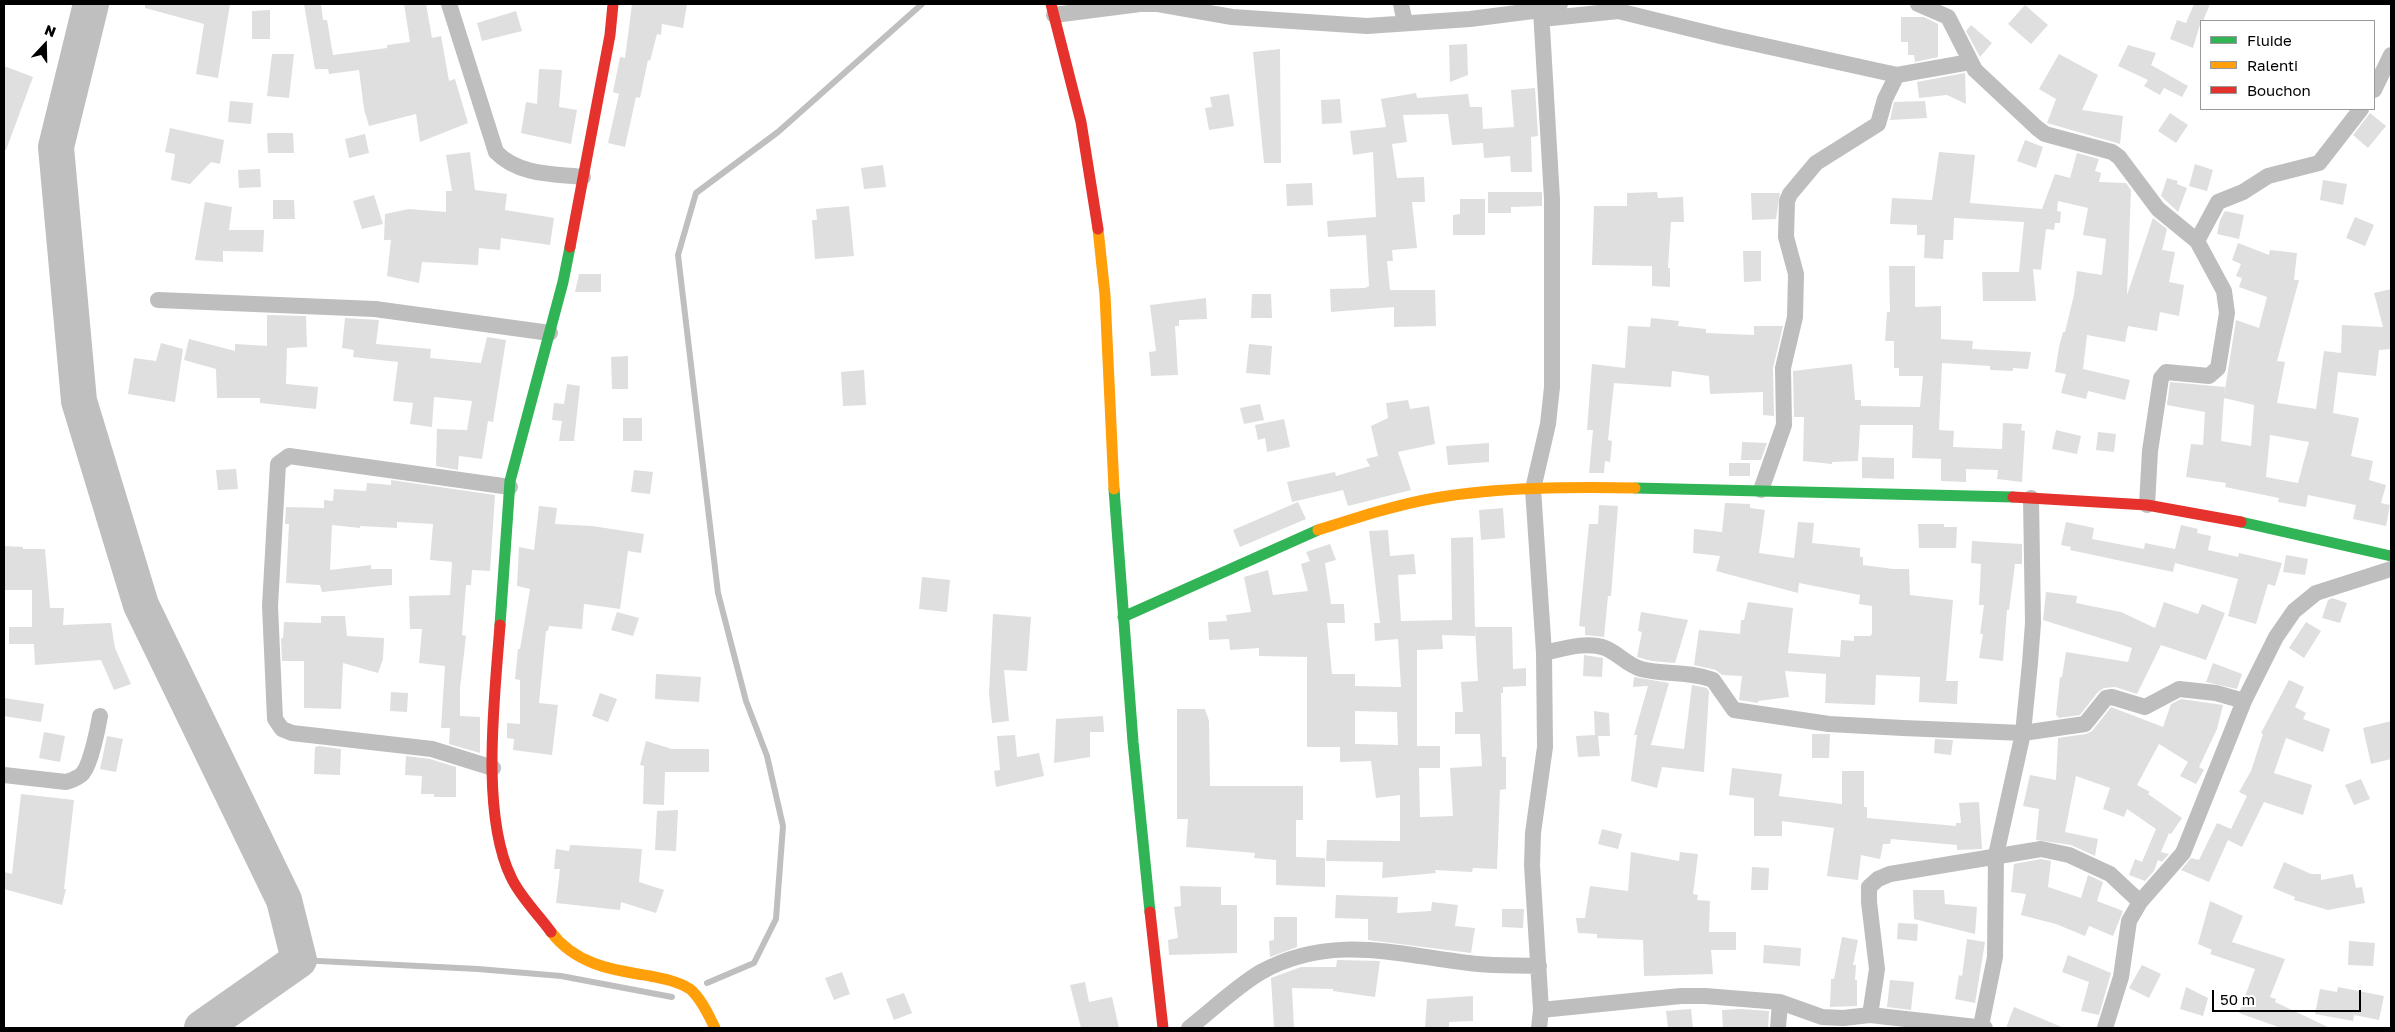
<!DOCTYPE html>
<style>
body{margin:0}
#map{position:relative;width:2395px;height:1032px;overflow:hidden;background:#fff;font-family:"Golos Text",sans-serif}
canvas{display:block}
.frame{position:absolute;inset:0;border:5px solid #000;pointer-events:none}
.legend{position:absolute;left:2200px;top:20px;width:175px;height:90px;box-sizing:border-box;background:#fff;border:1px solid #999;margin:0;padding:6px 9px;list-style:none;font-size:15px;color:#000}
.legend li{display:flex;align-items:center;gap:10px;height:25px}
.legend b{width:25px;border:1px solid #999}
.north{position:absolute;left:20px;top:20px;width:50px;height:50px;-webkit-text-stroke:4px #fff;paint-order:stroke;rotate:21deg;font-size:14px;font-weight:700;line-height:20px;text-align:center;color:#000}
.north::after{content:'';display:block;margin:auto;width:18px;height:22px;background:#000;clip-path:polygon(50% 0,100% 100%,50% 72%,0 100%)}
.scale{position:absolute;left:2212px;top:990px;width:149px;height:22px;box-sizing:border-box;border:2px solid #000;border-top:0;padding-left:6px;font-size:15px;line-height:18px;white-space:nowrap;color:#000;-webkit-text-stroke:4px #fff;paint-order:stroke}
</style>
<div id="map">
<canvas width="2395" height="1032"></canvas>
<div class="frame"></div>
<ul class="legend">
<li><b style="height:6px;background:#30b455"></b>Fluide</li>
<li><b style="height:6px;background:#ff9f0a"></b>Ralenti</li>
<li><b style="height:6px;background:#e5322d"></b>Bouchon</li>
</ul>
<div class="north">N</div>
<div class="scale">50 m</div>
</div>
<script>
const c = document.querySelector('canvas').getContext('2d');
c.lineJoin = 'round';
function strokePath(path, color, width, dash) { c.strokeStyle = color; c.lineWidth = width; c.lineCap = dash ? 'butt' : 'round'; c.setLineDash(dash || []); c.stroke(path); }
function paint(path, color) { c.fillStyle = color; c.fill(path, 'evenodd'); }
strokePath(new Path2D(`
 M299,960l179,9 83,7 111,21
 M707,983l47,-20 22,-44 7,-93 -16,-70 -21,-55 -28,-108 -40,-338 18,-62 82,-61 144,-128`), '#bfbfbf', 6);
strokePath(new Path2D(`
 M91,4l-35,143 23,254 62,204 143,295 15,60 -97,68`), '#bfbfbf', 36);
paint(new Path2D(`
 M145,4h85l-12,74 -22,-4 8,-50 -59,-16z
 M304,4h17l2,16h4l6,35 54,-7v-3l23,-3 -6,-38h22l6,34 9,-2 8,45 6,-2 13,44 -48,19 -4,-28 -47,12 -5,-17 -5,-39 -30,4 -1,-5h-13z
 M632,4h55l-4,24 -21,-4 -1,11 -4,-1 -7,27 -2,-1 -8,38 -4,-1 -11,50 -17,-4 11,-49 -6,-2 7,-35 5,1z
 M2194,4h16l-7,17h-2l-8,27 -23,-9 7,-19 9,3z
 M2025,5l23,20 -17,19 -23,-20z
 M270,10v29h-18v-28z
 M516,11l6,20 -40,10 -5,-18z
 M1901,17h23l14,7v33l-23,5 -1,-7h-6v-13h-7z
 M1971,25l21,18 -12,14 -14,-26z
 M1467,44l1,31 -18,7 -1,-37z
 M2128,45l28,8 -5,12 37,21 -6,11 -18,-9 -4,7 -16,-9 4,-6 -30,-14z
 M1280,49l1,114h-17l-11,-111z
 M272,54h22l-5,44 -22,-2z
 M2059,54l39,21 -16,35 41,6 -3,28 -73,-21 9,-24 -17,-10z
 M4,66l29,11 -27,73h-2z
 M539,69l23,1 -3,37 18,3 -6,34 -50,-11 5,-31 11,2z
 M1965,73l1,31 -19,-9 -28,3 -2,-16z
 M1535,88l3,48 -7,1 1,35h-21l-1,-16 -26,2 -1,-15 -31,2 -4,-31 -45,1 4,27 -15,2 5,34 27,-1 1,25h-13l5,46 -25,2 1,11h-6l3,29h45l1,36 -42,1v-20l-63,5 -1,-23 35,-1 4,-2 -3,-51 -38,2 -1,-16 49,-4 -3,-65 -20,3 -3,-24 36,-4 -5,-28 35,-6 1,5 51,-4 2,13h12l1,22 31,-2 -3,-37z
 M1229,94l5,32 -25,4 -4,-22 7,-1 -2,-10z
 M1340,99l2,24 -20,1 -1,-24z
 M230,101l23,2 -2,21 -23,-2z
 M1925,101l2,17 -37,2 4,-18z
 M2170,113l18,12 -12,18 -18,-12z
 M2370,113l16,13 -18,22 -15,-13z
 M170,128l54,12 -4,24 -9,-2 -21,22 -19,-4 4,-26 -10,-2z
 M267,133h26l1,20h-26z
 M365,134l4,19 -20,5 -4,-19z
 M2025,140l18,7 -7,21 -19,-7z
 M470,152l5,38 32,4 -2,16 49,8 -4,27 -49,-7 -1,12 -21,-2 -1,17 -56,-3 -3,21 -32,-7 4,-36h-7l1,-26 24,-5 37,3v-21h6l-6,-36z
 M1939,152l36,3 -5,48 72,6 13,-35 15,4 7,-25 22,6 -4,12 6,2 -2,9 27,1 5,7 -4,105 26,-77 14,11 -5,21 13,2 -6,30 15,3 -5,31 -19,-4 -3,19 -29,-5 -3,16 -38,-7 -4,34 47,11 -5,20 -37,-9 -2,8 -25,-6 5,-19 -11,-2 4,-25 4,-15h2l9,-37 3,-24 25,4 4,-36 -23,-4 5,-27 -30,-7 -1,10 4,1 -1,11h-5l-1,7 -8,-1 -5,41 -8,-1 3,32h-53l-1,-29h37l5,-50 -70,-4 -1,22h-9l-1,19 -19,-1 1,-23h-8v-10l-27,-1 2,-26 40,2z
 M2195,164l18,6 -6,21 -18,-5z
 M883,165l3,22 -22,2 -3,-21z
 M260,169l1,18 -22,1 -1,-18z
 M2167,178l11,3 -1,3 10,4 -9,24 -17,-16z
 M2323,180l24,4 -4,21 -23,-5z
 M1312,183l1,22 -26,1 -1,-22z
 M1488,192h54v14l-31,1v6h-23z
 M1657,192l1,6 25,-1 1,25h-13l-3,46h2v19l-18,-1v-20l-60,-1 2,-59h33v-13z
 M1751,193h29l-4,26 -24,1z
 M374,195l9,29 -21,5 -9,-28z
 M1460,199h25v36h-32v-20l7,-1z
 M273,200h21l1,19h-22z
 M205,202l27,5 -3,23h35l-1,22 -40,-1v11l-28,-2z
 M849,206l5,50 -39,3 -3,-39h5l-1,-11z
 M2225,211l19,4 -5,24 -22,-5 3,-14z
 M2355,217l19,8 -9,21 -19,-8z
 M2238,243l31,12 1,-5 27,3 -3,27h5l-22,81 8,1 -8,41 39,6 8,-58 17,2 1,-28 41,2 -9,-34 17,-4v60l-12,1 -3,26 -38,-4 -5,41 26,5 -8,38 22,5 -4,19 17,5 -5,18 9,2 -4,21 -33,-7 3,-14 -48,-10 -2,12 -28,-5 1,-4 -54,-11 1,-4 -40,-6 5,-33 12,1 2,-33 -38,-7 3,-23 55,5 -1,9 12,-76 23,8 8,-31 -28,-10 3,-9 -6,-2 5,-12 -9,-4zM2224,398l30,7 -3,41 -30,-5zM2270,435l39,7 -11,41 -32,-6z
 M1743,251h18v30l-17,1z
 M1889,266h26v41l26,-1v33l32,2 -1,8 59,3 -3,17 -15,-1v3l-23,-1v-4l-48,-3 -3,67 15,1 -1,16 49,2 1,-26 19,1 -1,6 4,1 -3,51 -25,-3 1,-9 -32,-1v13l-25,-1v-22l-29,-1 1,-33h-53l-2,36 -26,1v2l-29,-3 1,-44h-10l-1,-46 59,-7 3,36h6v6l59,1 3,-31h-24v-8h-5v-27h-9l2,-29h3z
 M579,274h22v18h-26z
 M1252,294h19l1,24h-21z
 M1206,298l1,21 -28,1v6h-4l3,49 -27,1 -2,-24 7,-1 -6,-46z
 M267,315l39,1 1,31 -20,1 -1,36 32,3 -2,22 -56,-6v-5h-43l-1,-29 -32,-9 5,-21 46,12v-7l32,2z
 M345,318l34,2 -3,24 55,5 -1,9 51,5 6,-26 19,3 -13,82 -5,-1 -6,38 -23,-3 -1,14 -22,-4 1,-37 30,1 5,-29 -38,-4 -2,30 -22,-3 3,-21 -20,-2 5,-39 -45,-5 1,-7 -12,-2z
 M1651,318l28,3 -1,5 28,3v4l48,2v-9h29l-10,42 1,48 -11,-1v-23l-53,2 -1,-18 -37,-5 -1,16 -57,-4 -6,57 4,1 -2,21 -5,-1 -1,12h-15l4,-43h-6l5,-66 33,4 3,-42 22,1z
 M161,343l22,6 -8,53 -47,-8 6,-36 22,3z
 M1249,344l23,2 -2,29 -24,-2z
 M628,356v33h-16l-1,-32z
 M864,370l2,35 -23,1 -2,-34z
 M567,384l13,2 -6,55h-15l3,-20 -10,-1 2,-17 10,1z
 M1408,400l2,9 19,-3 6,38 -37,8 13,38 -63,16 -5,-16 -51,12 -5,-20 48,-10 1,4 34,-10 -4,-7 12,-3 -7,-30 17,-8 -2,-15z
 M1260,404l4,16 -20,4 -4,-16z
 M623,418h19v23h-19z
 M1284,419l6,28 -23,5 -2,-14 -7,2 -3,-15z
 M2056,430l25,6 -4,18 -25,-5z
 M2098,432l18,2 -2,18 -18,-2z
 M1742,442l25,1 -6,17h-20z
 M1489,443v19l-41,3 -2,-19z
 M1862,457l32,1v21l-32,-1z
 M1729,463h21v13h-21z
 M236,469l2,20 -20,1 -2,-20z
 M634,470l19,2 -3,22 -19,-2z
 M391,480l104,15 -5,76 -18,-1 -1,15h-5l-4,50 4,1 -6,52v28l20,1v36l-31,-9 1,-16h-9l4,-62 -26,-3 3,-34h-12l-1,-33 41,-1 2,-33 -22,-2 3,-36 -36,-2v6l-37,-2v2l-28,-3 -2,45 41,-5v4h21v16l-70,7 -2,-7 -34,-2 3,-59h-4l1,-17 38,1v-8l9,1 1,-12 32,2 1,-8 24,2z
 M1298,502l8,17 -66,28 -7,-17z
 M1725,503l25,1v4l15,2 -6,43 35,5 4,-36 16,1 -2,20 48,5v9h3v8l30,4h16l1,26 43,5 -7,81h12l-1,23 -38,-2 1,-25 -44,-2 -1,30 -50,-2 1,-29 -41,-3 4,26 -31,4v2l-19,-3 3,-24 -20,-1 -6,-5 -22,-5 5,-35 41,4 1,-14h3l4,-18 45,6 -5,45 52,4 1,-17 13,1v-5h16l2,-2v-28l-13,-2 1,-9 -61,-12 -1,10 -82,-22 4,-15 -27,-3 1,-24 28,3z
 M1599,505l19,1 -7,90h-3l-4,41 -19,-2v-8l-6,-1 10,-102h9z
 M539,506l18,2 -2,16 37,2 52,8 -3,19 -13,-2 -8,58 -36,-5 -2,25 -33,-3 -1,5h-2l-7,72 19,2 -6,50 -39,-5 1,-11 -7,-1v-15l13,1v-44l-5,-1 3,-30h2l10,-60 -13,-3 2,-39 15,3z
 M1503,508l2,30 -24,2 -2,-30z
 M2066,522l28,6 -2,11 52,10 1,-6 30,6 6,-24 17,4 -1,4 14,3 -3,14 30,7 1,-4 43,10 -7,23 -7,-2 -12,40 -28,-8 10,-37 -63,-16 -2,9 -103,-22 1,-3 -10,-2z
 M1918,524h26v3h13l-1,21h-37z
 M1388,530l2,26 24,-2 2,20 -18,1 3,46 51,-1 -1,-82 22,-1 2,90h37l1,42 13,-1v18l-23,1v6h-2l1,64h4v32l-6,1 -3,79 -24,-1 -1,4 -37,-2 1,3 -54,5 1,-16 -57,-1 1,-21 73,1v-46l-24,3 -5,-37 -31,1v-15h-33v-90l-48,-1v-8l-29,2 -1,-11 -20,1 -1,-18 19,-1 -1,-6 25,-3 -7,-35 24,-7 5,25 35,-4 -7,-27 9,-3 -4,-9 24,-8 6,16 -11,3 6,41h13l1,19h-18l5,51h23v12l46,1 -3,-48 -23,2 -1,-18h6l-11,-92zM1475,628l3,53 -17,1 2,30h-8v22h25l2,32 -32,2 3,48 -33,1 -1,-49h21v-22h-23v-96l26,-1 -1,-14 33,1zM1355,711l42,1 1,33 -43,-1z
 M1972,541l50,3v20h-7l-6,46h-2l-4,51 -24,-3 4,-24h-3l4,-29h-5l2,-41 -10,-1z
 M4,546l19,1v2h22l5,59h14l-1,17 48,-2 4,25 16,36 -17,6 -13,-30 -66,5 -1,-21h-25v-17h23v-37h-28z
 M2286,555l22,4 -3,16 -22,-3z
 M922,577l28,3 -3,32 -28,-3z
 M2046,592l31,4 -1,7 45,9 34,16 9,-26 34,12 4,-10 23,9 -19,47 -45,-15 -24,49 -22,-7 -11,1 -6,4 -18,23 -21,3 -3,-3 4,-38h2l4,-25 62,10 4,-14 -89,-28z
 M2332,598l15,5 -7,20 -18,-5 6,-18z
 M617,612l22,6 -6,18 -22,-6z
 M1641,612l47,8 -13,43 -23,-2 -15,-4 5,-25 -4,-1z
 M993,614l38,3 -4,54 -23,-1 5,51 -17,2 -3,-30z
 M321,616h24l2,20 37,2 -1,21 -5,14 -35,-10 -2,46 -37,-1v-47h-22l-1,-23h2l1,-16 37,1z
 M2306,622l15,9 -17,27 -15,-10z
 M1584,655l19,3 -1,19 -19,-1z
 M2213,663l29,11 -5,15 -31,-7z
 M656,674l45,3 -2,25 -44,-3z
 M1634,677l35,6 -18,62 33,4 8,-64 15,3 2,4 -5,80 -42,-5 -5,21 -26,-7 6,-46h-3l14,-49 -15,1z
 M2289,680l15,7 -9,20 11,6 -3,6 27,10 -7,23 -37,-14 -12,35 38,12 -9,30 -39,-13 -22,45 -14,-7 -19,42 -28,-12 10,-12 8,2 18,-37 14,6 16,-33 -8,-4 12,-21 12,-37 -2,-1z
 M391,692l17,1 -1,19 -17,-1z
 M600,693l17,6 -9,23 -16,-6z
 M4,698l40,6 -3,18 -37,-6z
 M2181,699l42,6 -6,24 -18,38 5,3 -8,14 -16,-8 8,-14 -29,-18 -22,41 13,7 -2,2 34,24 -11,16 -2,-1 -8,19 8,2 -7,8 -4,-2 -4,11 -9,10 -16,-6 6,-16 7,3 14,-33 -29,-20 -3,8 -21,-8 7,-21 -34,-12 -11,56 33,7 -3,17 -24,-11 -35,-5 3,-31 -16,-3 7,-31 26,5 2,-42 28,-4 6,-3 19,-24 52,20 8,-23z
 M1177,709h28l4,12 1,65h93v34h-7v37l29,1v29l-49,-2v-25l-22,-2 1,-5 -69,-6 2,-28h-11z
 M1594,711l15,2 1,23h-12l2,20 -22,1 -2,-21 19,-1z
 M1103,716l1,16h-14v25l-36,6 2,-44z
 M2391,721v38l-20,5 -8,-36z
 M44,732l21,4 -5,26 -21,-4z
 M1812,734h18l-1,24h-17z
 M1015,735l2,22 22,-4 5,23 -48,11 -2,-16 6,-1 -3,-34z
 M107,736l16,3 -7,33 -16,-3z
 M1935,739l18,1 -2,15 -17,-2z
 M646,741l26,8h37v23h-44l-1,33 -21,-1 1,-38 -4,-1z
 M319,746l22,3 -1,26 -26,-1 1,-27z
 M406,756l24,3 26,8v30h-22v-3h-13l1,-18 -17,-1z
 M1732,768l50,6 -3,22 63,8v-33h22v36h3v11l89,8v-3h5l-2,-20 20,-1 3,47 -25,1v-5l-66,-6 -1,5h-7l-3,15 -19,-4 -3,25 -31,-4 7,-48 -52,-7v15h-28v-38l-25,-3z
 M2361,779l9,20 -16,6 -9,-20z
 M21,794l53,6 -10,89h2l-4,16 -58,-16v-17l8,2z
 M678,810l-2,41 -21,-1 2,-39z
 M1602,829l20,5 -4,15 -20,-5z
 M570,845l72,4 -3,33 25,8 -8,23 -35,-11 -1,8 -64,-7 4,-34h-6l2,-20 13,2z
 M1631,852l48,9 1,-9 18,2 -5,40 5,1 -1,5 13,1 -1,31h27v18h-25l2,24 -69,2 -1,-36 -46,-2v-4l-19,-1 -2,-15h9l5,-32 38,5z
 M2041,859l10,2 -3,26 33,11 7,-23 15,7 -6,19 26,10 -10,25 -24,-10 -4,10 -29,-12 -35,-9 5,-21 -15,-2 3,-28z
 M2284,862l27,12h10v6l32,-6 3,14 6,-1 3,16 -37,7 -34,-10 1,-3 -22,-9z
 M1752,867l17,1 -1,22h-17z
 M1180,886l41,1v18h16v48l-68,2 -1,-15 10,-2 -4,-31 7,-1z
 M1913,890h31l1,14 32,3 -2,27 -61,-15z
 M1336,895l62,2 -1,16 34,-2 1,-9 26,3 -3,21 20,2 -4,25 -103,-13v-21l-33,-1z
 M2210,901l33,15 -11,26 53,17 -15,38 6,2 -1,3 55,26h-49l-42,-15 16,-44 -45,-15 2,-4 -14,-6z
 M1502,909h22l-1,19 -21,-1z
 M1274,917h23v30l-27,10 -1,-16 5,-1z
 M1898,923l20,1 -1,17 -20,-2z
 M1842,937l16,3 -5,25h3l-1,15h2v26l-27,1 1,-28h3z
 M1967,939l18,3 -10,61 -20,-4 4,-24 3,1z
 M2349,941l26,2 -2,23 -25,-1z
 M1764,945l37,3 -1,18 -37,-3z
 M2068,955l43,18 -12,42 -18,-4 8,-29 -27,-10z
 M1337,960l43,1 -5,36 -42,-6v-2l-41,-1 2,40h-20l-3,-50 30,-11h35z
 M2142,965l19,9 -12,24 -20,-10z
 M842,972l8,22 -16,6 -9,-22z
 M1890,980l24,2 -3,28 -24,-3z
 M1085,982l4,20 23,-5 7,31h-38l-11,-43z
 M2186,987l22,11 -5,18 -23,-7z
 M2338,987l46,9 -5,24 -25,-5 -1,6 -38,-7 5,-25 17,3z
 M904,993l8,20 -18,7 -8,-21z
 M1473,996v25l-24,1v6h-24l2,-29z
 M2014,1007l50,21h-58z
 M1691,1009l2,19h-25l-2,-17z
 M1740,1009l29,2 -1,17h-45l-1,-18z`), '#dfdfdf');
strokePath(new Path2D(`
 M449,4l47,148c22,23 57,22 87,25
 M1401,4l4,19
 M1918,4l30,13 27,53 62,58 8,6 67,18 7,5 39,52 39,32 27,50 3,22 -9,55 -9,8 -43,-4 -5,6 -11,73 -3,54
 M1054,15l86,-11h18l74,13 135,9 103,-7 71,-9 19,-6
 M1542,19l76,-8 102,25 177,39 73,-13
 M2374,90l17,-35
 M2197,241l21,-39 25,-10 25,-16 51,-13 42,-54
 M158,300l217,9 175,24
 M1761,490l23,-65 -1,-57 12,-51 1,-43 -10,-37 1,-36 3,-7 26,-31 62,-39 7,-25 12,-24
 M1544,653c19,-4 42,-12 61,-5 13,5 22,17 36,21 24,6 49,2 72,11l21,30 95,14 74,4 120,5 62,-9 21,-26 6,-1 33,10 34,-18 37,4 28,8
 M493,768l-61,-19 -140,-16 -10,-4 -7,-10 -5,-113 8,-142 11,-8 221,31
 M4,775l62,7c6,-2 13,-4 17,-9 8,-10 15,-45 17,-57
 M1541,1010l140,-14h24l75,6 42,15 21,1 27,-3 115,13
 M1870,1015l7,-46 -8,-67v-15l9,-8 12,-5 151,-25 28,6 41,19 30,28
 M1981,1026l14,-69 1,-102 27,-122 7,-70 3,-40 -2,-125
 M1189,1028c22,-17 48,-42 72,-56 72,-40 141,-16 217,-8 20,2 41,1 61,2
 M1539,1028l2,-18 -9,-145 1,-32 12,-86 -1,-94 -11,-164 15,-65 4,-37v-188l-11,-189
 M1778,1028l2,-26
 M2105,1028l16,-51 8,-56 11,-19 43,-49 61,-152 32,-64 18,-26 22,-18 75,-24`), '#bebebe', 16);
strokePath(new Path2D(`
 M1635,488l378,9
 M1114,489l19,253 17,170
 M2241,522l150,34
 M1123,617l195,-87
 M500,625l10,-144 53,-199 7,-35`), '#30b455', 11);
strokePath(new Path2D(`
 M1098,229l7,66 9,194
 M1318,530c38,-12 77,-25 117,-32 63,-11 137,-11 200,-10
 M551,932c25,33 62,38 99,44 14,3 28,5 40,13 11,9 19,27 25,39`), '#ff9f0a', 11);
strokePath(new Path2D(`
 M1051,4l30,118 17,107
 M570,247l40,-212 3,-31
 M2013,497l134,8 94,17
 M500,625c-5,70 -20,188 11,252 9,20 28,38 40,55
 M1150,912l13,116`), '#e5322d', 11);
</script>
